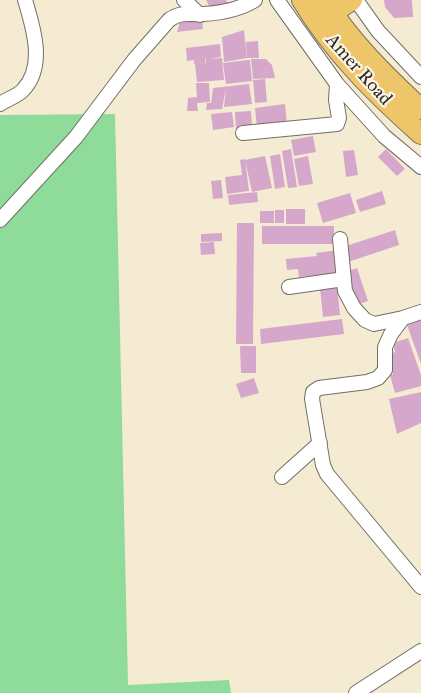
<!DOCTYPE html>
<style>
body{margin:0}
canvas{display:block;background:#f4ebd2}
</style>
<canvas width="421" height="693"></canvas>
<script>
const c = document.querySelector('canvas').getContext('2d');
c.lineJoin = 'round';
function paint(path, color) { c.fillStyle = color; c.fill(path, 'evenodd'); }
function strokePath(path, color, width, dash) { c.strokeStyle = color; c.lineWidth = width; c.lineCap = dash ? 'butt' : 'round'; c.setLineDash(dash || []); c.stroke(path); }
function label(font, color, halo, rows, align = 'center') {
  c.font = font + ' "IM FELL Great Primer",serif'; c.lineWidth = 4.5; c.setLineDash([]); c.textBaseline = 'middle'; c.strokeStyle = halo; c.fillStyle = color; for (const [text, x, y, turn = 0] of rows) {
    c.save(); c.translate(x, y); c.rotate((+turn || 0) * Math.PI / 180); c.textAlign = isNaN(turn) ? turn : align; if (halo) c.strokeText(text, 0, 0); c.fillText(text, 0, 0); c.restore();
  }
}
paint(new Path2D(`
 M115,114l13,571 101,-5 2,13h-231v-578z`), '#8fdc9a');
paint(new Path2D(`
 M206,0h20l6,8 -20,3z
 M384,0h28l1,17 -19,1 -9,-11z
 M202,17l1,12 -26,3 3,-11z
 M244,30l3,28 -23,4 -2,-25z
 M258,41l1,17h-12l-1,-16z
 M220,44l1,13 -12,2 13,-1 2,22 -27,2 -2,-18 11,-1v-7l-1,7 -11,1v-4l-7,1 -1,-13z
 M251,59h15l6,6 3,13 -22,1z
 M247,60h3l2,21 -26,3 -3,-21z
 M265,79l2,23 -12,1 -2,-23z
 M196,83h13l1,19 -13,1 1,8h-11l1,-13 9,-1z
 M249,84l3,20 -28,3 2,-19 -4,21 -16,1 1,-7h4l2,-15z
 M285,104l2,20 -30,4 -2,-20z
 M251,111l1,17 -16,1 -1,-17z
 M232,112l2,15 -21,3 -2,-16z
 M313,136l3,16 -22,4 -3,-16z
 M291,149l6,38 -9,1 -6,-37z
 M386,149l19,20 -8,7 -19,-19z
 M354,150l4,25 -12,2 -3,-26z
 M280,154l5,33 -10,2 -5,-33z
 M265,156l7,32 -20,4 -7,-32z
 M308,156l5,28 -14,2 -5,-27z
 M245,159l4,32 -22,3 -2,-17 17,-2 -2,-15z
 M221,180l2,18 -10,1 -2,-18z
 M382,191l4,13 -26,8 -4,-12z
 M257,192l1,10 -29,3 -1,-10z
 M350,193l6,20 -33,10 -6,-20z
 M286,209h19v15h-19z
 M275,210h9v13h-9z
 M260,211h14v12h-14z
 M237,223h17l-1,121h-17z
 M262,226h72v18h-72z
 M395,230l4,15 -51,17 -5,-15z
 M222,233v8l-21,1v-8z
 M214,242l1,12 -14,1 -1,-12z
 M338,250l2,29 -21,2v-6l-20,2 -1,-8 -11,1 -1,-11 31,-3 -1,-3z
 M357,268l11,33 -14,5 -10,-33z
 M337,286l3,29 -17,2 -3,-29z
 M342,319l2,15 -83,10 -1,-15z
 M421,320v44l-14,-39z
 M408,338l13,37v11l-26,7 -5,-18h3l-4,-15 3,-1 -2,-5 5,-2 -2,-9z
 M240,346h16v27h-15z
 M254,378l5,15 -18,5 -5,-14z
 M421,392v31l-24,11 -8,-35z`), '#d5a8cb');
const minor = new Path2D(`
 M184,0l16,15
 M277,0l60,84 47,52 37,31
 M356,0l22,31 43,46
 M0,104c7,-5 18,-8 23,-14 23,-24 10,-63 2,-90
 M243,133l94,-9 2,-6 -3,-18 1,-16
 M0,220l76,-83 58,-77 35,-40c12,-9 21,-5 34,-6 19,-1 36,-4 52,-14
 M340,239l5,52 9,17 11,12 9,4 29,-6
 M289,287l55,-8
 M421,312l-18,6 -12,16 -6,13v23l-7,8 -11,4 -48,6 -6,4 -1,7 11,66 4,9 94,113
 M282,477l38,-34
 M356,693l65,-42`);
const highway = new Path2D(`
 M302,0c33,54 73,93 119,134
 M324,0c26,41 61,76 97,109
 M332,13l20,-13`);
strokePath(minor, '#716e65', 16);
strokePath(highway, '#716e65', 22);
strokePath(minor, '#fff', 14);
strokePath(highway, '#eec569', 20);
label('19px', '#2b2b2b', '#fcf5e5', [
 ["Amer Road",358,70,48]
]);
</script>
